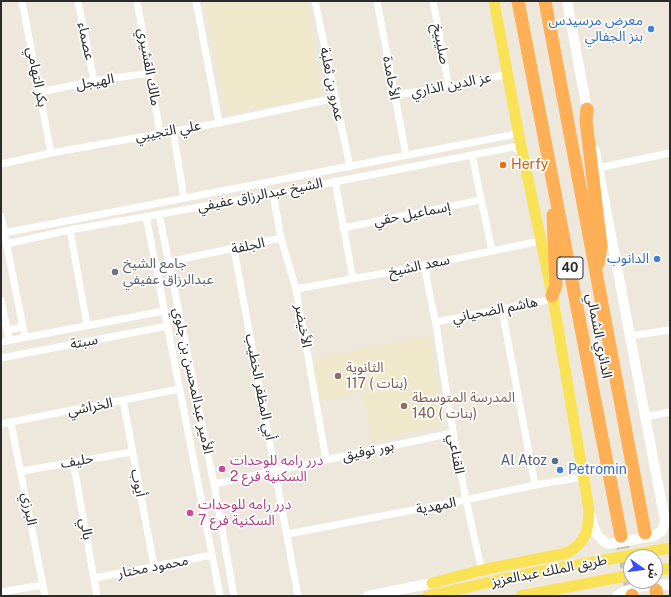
<!DOCTYPE html>
<meta charset="utf-8">
<style>
body{margin:0}
#map{position:relative;width:671px;height:597px;overflow:hidden;background:#eee8dc;font-family:"Public Sans","Noto Sans Arabic",sans-serif}
canvas{display:block}
.frame{position:absolute;inset:0;border:2px solid #2b2b2b;pointer-events:none}
.north{position:absolute;left:623px;top:549px;width:40px;height:40px;box-sizing:border-box;background:#fff;border:1px solid #aaa;border-radius:50%;rotate:104deg;font-size:11px;font-weight:700;line-height:16px;text-align:center;color:#2b2b2b}
.north::after{content:'';display:block;margin:auto;width:14px;height:18px;background:#384bff;clip-path:polygon(50% 0,100% 100%,50% 72%,0 100%)}
</style>
<div id="map">
<canvas width="671" height="597"></canvas>
<div class="frame"></div>
<div class="north">ش</div>
</div>
<script>
const c = document.querySelector('canvas').getContext('2d');
c.lineJoin = 'round';
function paint(path, color) { c.fillStyle = color; c.fill(path, 'evenodd'); }
function strokePath(path, color, width, dash) { c.strokeStyle = color; c.lineWidth = width; c.lineCap = dash ? 'butt' : 'round'; c.setLineDash(dash || []); c.stroke(path); }
function label(font, color, halo, rows, align = 'center') {
  c.font = font + ' "Public Sans","Noto Sans Arabic",sans-serif'; c.lineWidth = 3.5; c.setLineDash([]); c.textBaseline = 'middle'; c.strokeStyle = halo; c.fillStyle = color; for (const [text, x, y, turn = 0] of rows) {
    c.save(); c.translate(x, y); c.rotate((+turn || 0) * Math.PI / 180); c.textAlign = isNaN(turn) ? turn : align; if (halo) c.strokeText(text, 0, 0); c.fillText(text, 0, 0); c.restore();
  }
}
paint(new Path2D(`
 M204,1h103l14,95 -94,18z
 M428,336l17,84 -3,5 -70,16 -9,-49 -43,9 -7,-42z`), '#f0e8cb');
strokePath(new Path2D(`
 M621,536l11,59`), '#c7c2b9', 13, [13, 6]);
strokePath(new Path2D(`
 M22,1l29,152
 M78,1l16,80
 M137,1l23,132
 M196,1l23,122
 M315,1l35,166
 M377,1l29,154
 M433,1l16,86
 M40,92l54,-11 56,-8
 M394,95l55,-8 59,-13
 M173,130l11,68
 M472,155l20,96
 M1,164l50,-11 168,-30 117,-25
 M598,168l72,-15
 M335,181l18,98
 M273,194l8,44 15,51 30,170
 M159,214l55,270 20,112
 M1,216l24,121
 M146,216l74,380
 M343,228l138,-28
 M70,230l17,95
 M4,233l507,-98 7,-4
 M6,244l64,-14 203,-36 240,-47 10,5
 M234,249l64,347
 M168,262l113,-24
 M425,265c2,23 9,44 12,66 12,82 25,159 45,239
 M296,289l95,-17 149,-31
 M1,300l8,40
 M502,310l33,175
 M436,322l117,-23
 M7,330l16,-3
 M630,336l40,-6
 M1,342l163,-31
 M1,358l167,-32
 M123,400l31,166
 M646,417l24,-5
 M11,423l34,173
 M1,424l178,-35
 M73,461l24,135
 M22,471l110,-19
 M214,484l238,-51
 M288,534l177,-34 70,-15 48,-8
 M95,578l117,-23
 M1,592l42,-7`), '#fff', 7);
strokePath(new Path2D(`
 M567,1l21,114
 M590,513c3,13 6,26 19,31l45,-8 8,-5 3,-10 -70,-370
 M368,596l64,-13
 M617,596c13,-10 36,-12 53,-11`), '#fff', 10);
strokePath(new Path2D(`
 M655,571l15,-3
 M432,583l50,-13 85,-17c20,-12 21,-21 22,-43l-36,-211 -35,-168 -24,-130
 M428,596l94,-21 148,-27
 M521,596l110,-21`), '#f9e256', 11);
strokePath(new Path2D(`
 M518,1l103,535
 M545,1l100,532
 M587,109l-1,12 15,125 -3,18
 M552,296l4,-11 -3,-70
 M656,590l1,6
 M632,595v1`), '#ffaf56', 13);
for (const [x, y, r, color] of [
 [651,29,4,"#3f7fe0"],
 [503,165,4,"#e8710a"],
 [657,259,4,"#3f7fe0"],
 [115,272,4,"#6b7280"],
 [338,376,4,"#8d6e63"],
 [404,406,4,"#8d6e63"],
 [555,461,4,"#5c6f8a"],
 [222,469,4,"#d1479c"],
 [560,470,4,"#3f7fe0"],
 [190,513,4,"#d1479c"]
]) { const dot = new Path2D(); dot.arc(x, y, r, 0, 2 * Math.PI); c.fillStyle = color; c.fill(dot); strokePath(dot, '#fff', 1.5); }
for (const [x, y, w] of [
 [570,268,26]
]) { const box = new Path2D(); box.roundRect(x - w / 2, y - 11, w, 22, 3); c.fillStyle = '#fff'; c.fill(box); strokePath(box, '#2b2b2b', 1); }
label('bold 13px', '#2b2b2b', null, [
 ["40",570,268]
]);
label('14px', '#366cbe', '#fff', [
 ["معرض مرسيدس",643,21],
 ["بنز الجفالي",643,37],
 ["الدانوب",649,259],
 ["Petromin",568,470,"left"]
], 'right');
label('14px', '#2b2b2b', '#fff', [
 ["عصماء",86,41,78],
 ["صليبيخ",441,44,79],
 ["مالك القشيري",149,67,80],
 ["بكر التهامي",37,77,79],
 ["الأحامدة",391,78,80],
 ["الهيجل",95,82,-10],
 ["عمرو بن ثعلبة",332,84,78],
 ["عز الدين الذاري",451,85,-11],
 ["علي التجيبي",168,131,-10],
 ["الشيخ عبدالرزاق عفيفي",260,195,-11],
 ["إسماعيل حقي",412,214,-11],
 ["الجلفة",248,246,-12],
 ["سعد الشيخ",419,266,-12],
 ["هاشم الضحياني",495,310,-11],
 ["الأخيضر",303,326,80],
 ["الدائري الشمالي",599,336,79],
 ["سبتة",84,342,-11],
 ["الأمير عبدالمحسن بن جلوي",193,381,78],
 ["أبي المظفر الخطيب",260,387,79],
 ["الخراشي",90,407,-11],
 ["بور توفيق",368,451,-12],
 ["القناعي",456,454,80],
 ["حليف",77,461,-10],
 ["أيوب",138,483,79],
 ["المهدية",436,506,-11],
 ["البرزي",29,509,80],
 ["بالي",86,529,80],
 ["محمود مختار",153,567,-11],
 ["طريق الملك عبدالعزيز",549,571,-11]
]);
label('14px', '#c56008', '#fff', [
 ["Herfy",511,165]
], 'left');
label('14px', '#5b616d', '#fff', [
 ["جامع الشيخ",123,264],
 ["عبدالرزاق عفيفي",123,280]
], 'left');
label('14px', '#785e54', '#fff', [
 ["الثانوية",346,368],
 ["117 ( بنات)",346,384],
 ["المدرسة المتوسطة",412,398],
 ["140 ( بنات)",412,414]
], 'left');
label('14px', '#b23c85', '#fff', [
 ["درر رامه للوحدات",230,461],
 ["السكنية فرع 2",230,477],
 ["درر رامه للوحدات",198,505],
 ["السكنية فرع 7",198,521]
], 'left');
label('14px', '#4e5e75', '#fff', [
 ["Al Atoz",547,461]
], 'right');
</script>
